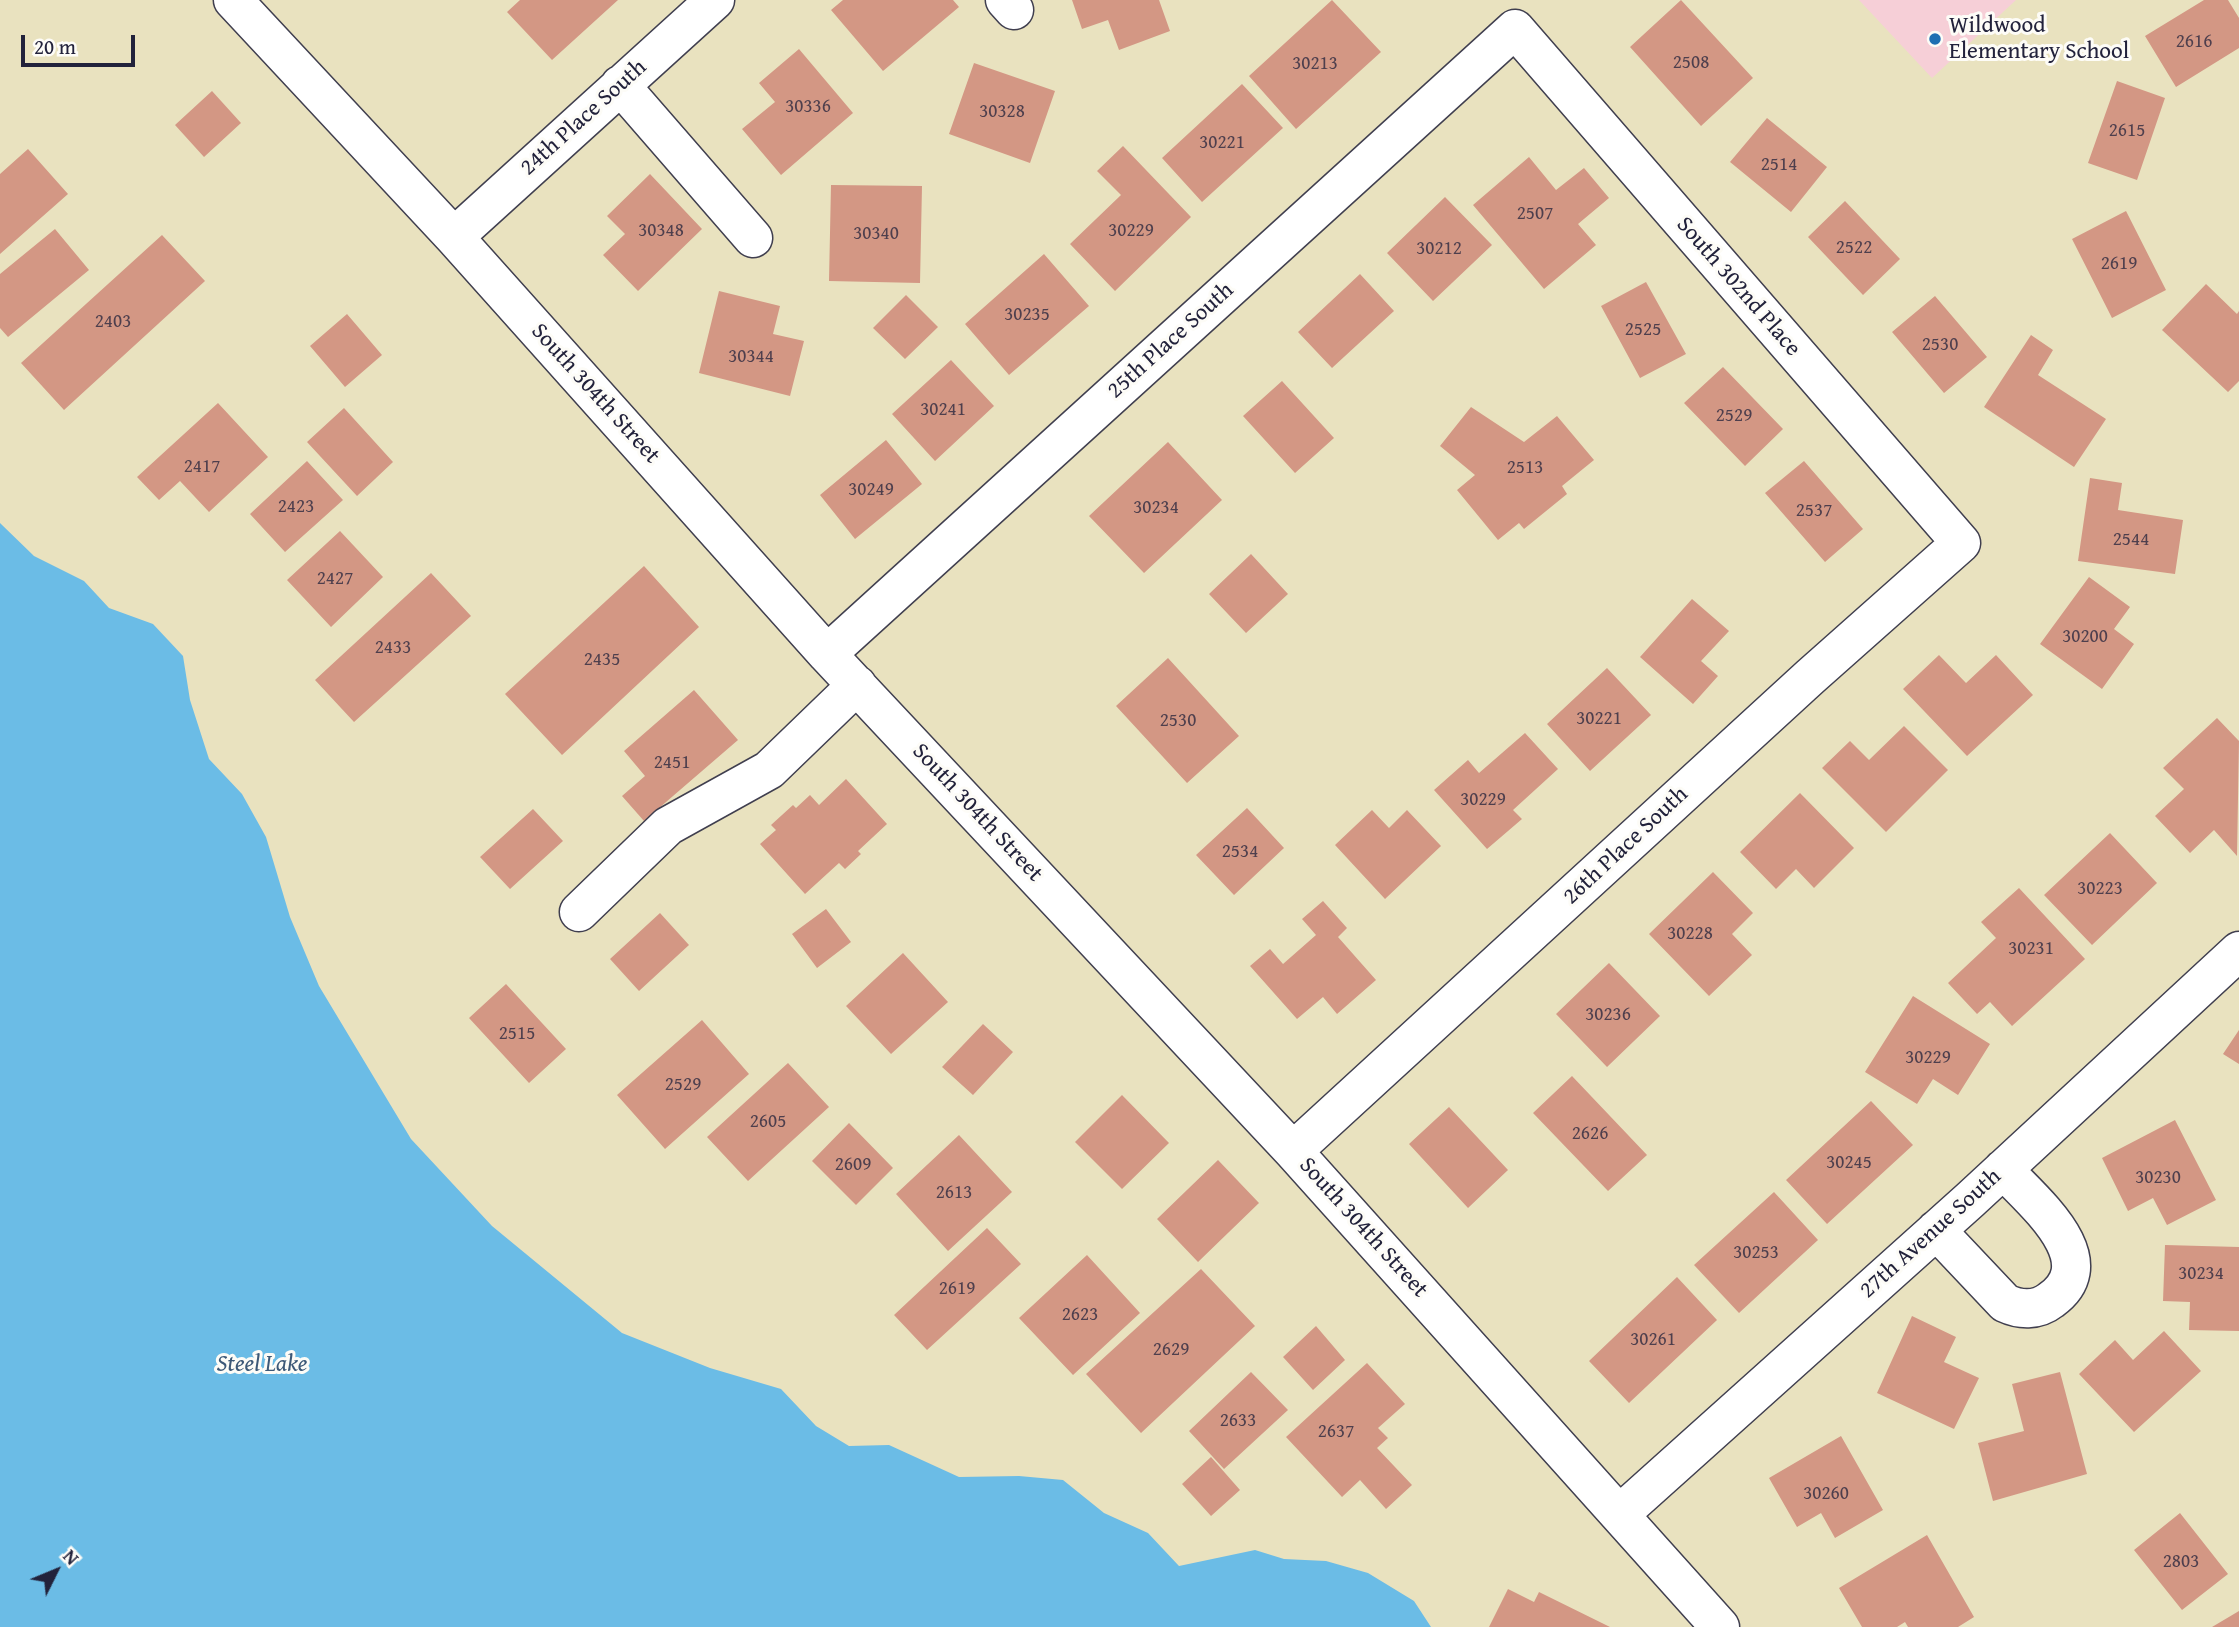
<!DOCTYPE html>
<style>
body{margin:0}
#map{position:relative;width:2239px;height:1627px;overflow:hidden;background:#e9e2bf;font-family:"Gentium Book Plus",serif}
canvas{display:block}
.north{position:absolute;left:21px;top:1536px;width:70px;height:70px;-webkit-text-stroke:5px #fdfcf7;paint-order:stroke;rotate:47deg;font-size:19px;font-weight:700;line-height:28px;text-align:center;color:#22223b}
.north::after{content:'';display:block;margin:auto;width:24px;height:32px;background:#22223b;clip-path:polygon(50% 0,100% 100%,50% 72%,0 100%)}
.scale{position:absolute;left:21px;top:35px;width:114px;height:32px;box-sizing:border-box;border:4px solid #22223b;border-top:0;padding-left:9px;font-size:21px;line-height:24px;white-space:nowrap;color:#22223b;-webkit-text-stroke:5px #fdfcf7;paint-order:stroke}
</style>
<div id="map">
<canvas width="2239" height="1627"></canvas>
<div class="north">N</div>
<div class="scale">20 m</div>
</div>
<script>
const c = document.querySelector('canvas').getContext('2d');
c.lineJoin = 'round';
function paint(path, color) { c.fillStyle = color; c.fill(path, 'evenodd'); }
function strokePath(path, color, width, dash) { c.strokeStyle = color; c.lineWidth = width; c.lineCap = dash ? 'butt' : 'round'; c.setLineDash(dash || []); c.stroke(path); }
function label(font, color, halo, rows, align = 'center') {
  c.font = font + ' "Gentium Book Plus",serif'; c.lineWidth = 6; c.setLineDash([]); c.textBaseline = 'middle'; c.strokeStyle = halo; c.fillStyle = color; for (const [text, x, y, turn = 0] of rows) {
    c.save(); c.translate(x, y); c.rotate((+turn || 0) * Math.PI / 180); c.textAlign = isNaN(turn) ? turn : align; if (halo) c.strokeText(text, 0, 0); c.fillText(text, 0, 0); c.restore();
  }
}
paint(new Path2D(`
 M1859,0h157l-84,78z`), '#f6cfd7');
paint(new Path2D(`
 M0,523l34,33 50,25 25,27 44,16 30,32 7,44 19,59 33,35 24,43 24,80 29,69 92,153 81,87 130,107 88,35 71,21 35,37 33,20 40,-1 70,32 60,-1 44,4 41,33 44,20 31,33 76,-16 29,9 42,2 42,12 46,28 17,26h-1431z`), '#6bbce6');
paint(new Path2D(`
 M520,0h98l-66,60 -45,-48z
 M843,0h110l6,7 -76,64 -52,-61z
 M1072,0h87l11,31 -51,19 -11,-30 -26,9z
 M1332,0l49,52 -85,77 -47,-53z
 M1681,0l72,78 -52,48 -71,-79z
 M2204,0h24l11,18v30l-63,39 -31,-51z
 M799,49l54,64 -72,62 -39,-46 33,-27 -16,-19z
 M974,63l81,28 -25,72 -81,-29z
 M2117,81l48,17 -28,82 -49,-17z
 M1242,84l41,44 -81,74 -40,-44z
 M212,91l29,32 -37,34 -29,-32z
 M1767,118l60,49 -36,45 -61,-50z
 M1123,146l68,71 -76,74 -45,-47 51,-49 -24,-24z
 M28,149l40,45 -68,60v-80z
 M1529,157l27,33 28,-22 25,30 -31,26 18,21 -52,44 -71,-84z
 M650,174l52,55 -64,62 -35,-36 22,-21 -18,-18z
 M831,185l91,1 -2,97 -91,-2z
 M1445,197l47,48 -59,56 -46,-48z
 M1845,201l55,58 -37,36 -55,-58z
 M2126,211l40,79 -54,28 -40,-79z
 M55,229l34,41 -81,67 -8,-9v-54z
 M162,235l43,46 -141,129 -43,-47z
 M1044,254l45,52 -80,69 -44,-51z
 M1360,274l34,37 -62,57 -34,-36z
 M1646,282l40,72 -46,24 -39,-72z
 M2206,284l31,30 2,-3v70l-11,11 -66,-62z
 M719,291l61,15 -7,28 31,7 -14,55 -91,-23z
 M906,295l32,32 -33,32 -32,-31z
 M1935,296l52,61 -43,36 -52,-61z
 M347,314l35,41 -37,32 -35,-41z
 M2031,335l22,15 -15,25 68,44 -32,48 -90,-60z
 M951,360l43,46 -59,55 -43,-47z
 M1723,367l60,62 -38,37 -61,-63z
 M1282,381l52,57 -39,35 -52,-57z
 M218,403l50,54 -59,55 -29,-31 -21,19 -22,-23z
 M1471,407l53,35 33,-26 37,44 -32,26 5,8 -43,35 -5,-6 -21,17 -41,-50 18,-15 -35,-29z
 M344,408l49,54 -36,34 -50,-54z
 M886,440l36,44 -67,55 -35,-44z
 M1168,442l54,58 -78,73 -55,-57z
 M307,461l36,39 -58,52 -35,-38z
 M1804,461l59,68 -38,33 -60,-69z
 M2090,478l32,5 -4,27 65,10 -8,54 -97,-13z
 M340,531l43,46 -52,50 -44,-47z
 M1251,554l37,40 -42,39 -37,-39z
 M644,566l55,61 -137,128 -57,-61z
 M431,573l40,43 -117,106 -39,-42z
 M2089,577l41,30 -16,22 20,15 -32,45 -62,-45z
 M1692,599l37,32 -28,30 17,15 -25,28 -53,-47z
 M1939,655l27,28 30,-28 37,40 -66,61 -64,-67z
 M1168,658l71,78 -52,47 -71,-77z
 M1607,668l44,47 -61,56 -43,-47z
 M694,690l44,50 -94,81 -22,-25 23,-20 -21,-25z
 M2217,718l22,23 -2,115 -23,-26 -24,23 -35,-37 29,-27 -21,-21z
 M1904,726l44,44 -62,62 -64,-64 28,-27 19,19z
 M1525,733l33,36 -45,41 9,9 -35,30 -53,-59 34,-30 11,13z
 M846,779l41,45 -29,27 3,3 -16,15 -6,-6 -34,31 -45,-50 16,-14 -5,-5 22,-20 3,3 14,-13 9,10z
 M1800,793l54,55 -40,40 -18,-19 -20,20 -36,-37z
 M1247,808l37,40 -50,47 -38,-40z
 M533,809l30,32 -53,48 -30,-32z
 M1372,810l17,18 18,-18 34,36 -56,53 -50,-54z
 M2110,833l47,50 -65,62 -48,-50z
 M1713,872l40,41 -21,21 20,21 -43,41 -60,-62z
 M2019,888l66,71 -73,67 -22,-24 -13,12 -29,-31 48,-45 -15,-16z
 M1323,901l24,27 -9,9 38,43 -39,34 -14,-17 -26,22 -47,-53 20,-17 13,15 33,-29 -14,-16z
 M826,909l25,33 -34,26 -25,-34z
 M660,913l29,32 -50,46 -29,-32z
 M903,953l45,49 -57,52 -45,-48z
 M1609,963l51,53 -53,51 -51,-53z
 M506,984l60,65 -37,34 -60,-65z
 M1913,996l77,48 -32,51 -25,-16 -16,25 -52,-32z
 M702,1020l47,54 -84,75 -48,-54z
 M983,1024l30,28 -40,43 -31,-28z
 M2239,1030v34l-16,-10z
 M788,1063l41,44 -81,74 -41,-44z
 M1572,1076l75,79 -39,36 -75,-78z
 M1122,1095l47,48 -47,46 -47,-47z
 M1871,1101l42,44 -86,79 -41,-44z
 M1449,1107l59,63 -40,38 -59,-64z
 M2175,1120l41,80 -49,25 -14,-27 -25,13 -26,-53z
 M849,1123l44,45 -37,37 -44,-44z
 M959,1135l53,57 -64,59 -52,-57z
 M1218,1160l41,43 -61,59 -41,-43z
 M1774,1192l44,48 -79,73 -45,-48z
 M987,1228l34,36 -94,86 -33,-35z
 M2165,1245l74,2v84l-50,-1 1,-28 -27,-1z
 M1087,1255l53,58 -67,62 -54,-57z
 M1201,1269l54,57 -114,107 -55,-59z
 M1677,1277l40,43 -88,83 -40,-42z
 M1912,1316l44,21 -12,25 35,16 -25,51 -77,-36z
 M1316,1326l29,34 -32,30 -30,-33z
 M2164,1331l37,40 -67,61 -55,-58 36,-34 18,20z
 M1367,1363l38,41 -27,24 10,10 -11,10 35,37 -26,24 -26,-29 -18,17 -56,-60z
 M1251,1372l37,38 -64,59 -35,-38z
 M2060,1372l27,102 -94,27 -15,-58 46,-12 -12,-47z
 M1841,1436l42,74 -48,28 -14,-25 -24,14 -28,-49z
 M1211,1457l29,33 -29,26 -29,-32z
 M2180,1513l48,61 -46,36 -48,-60z
 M1927,1535l47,82 -16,10h-50l-3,-5 -8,5h-35l-23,-39z
 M1508,1589l26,13 5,-10 71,35h-121z
 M2239,1611v16h-27z`), '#d39784');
const minor = new Path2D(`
 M233,0l221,237 373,417 466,497 427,476
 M1005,0l9,10
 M620,85l133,153
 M454,237l261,-237
 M827,654l688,-625 446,514 -151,134 -517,474
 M579,912l89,-86 101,-56 88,-85
 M1936,1230l69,73c15,7 32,8 46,-3 56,-40 -20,-100 -48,-131
 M1620,1514l350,-314 269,-249`);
strokePath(minor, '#403f4f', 41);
strokePath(minor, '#fff', 38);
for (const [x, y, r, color] of [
 [1935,39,7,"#1f6fb2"]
]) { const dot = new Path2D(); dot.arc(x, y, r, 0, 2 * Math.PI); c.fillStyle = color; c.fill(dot); strokePath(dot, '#fdfcf7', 2.5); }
label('19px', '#4e3f4d', null, [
 ["2616",2194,42],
 ["2508",1691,63],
 ["30213",1315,64],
 ["30336",808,107],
 ["30328",1002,112],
 ["2615",2127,131],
 ["30221",1222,143],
 ["2514",1779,165],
 ["2507",1535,214],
 ["30348",661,231],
 ["30229",1131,231],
 ["30340",876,234],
 ["2522",1854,248],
 ["30212",1439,249],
 ["2619",2119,264],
 ["30235",1027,315],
 ["2403",113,322],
 ["2525",1643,330],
 ["2530",1940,345],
 ["30344",751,357],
 ["30241",943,410],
 ["2529",1734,416],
 ["2417",202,467],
 ["2513",1525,468],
 ["30249",871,490],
 ["2423",296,507],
 ["30234",1156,508],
 ["2537",1814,511],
 ["2544",2131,540],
 ["2427",335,579],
 ["30200",2085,637],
 ["2433",393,648],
 ["2435",602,660],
 ["30221",1599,719],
 ["2530",1178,721],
 ["2451",672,763],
 ["30229",1483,800],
 ["2534",1240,852],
 ["30223",2100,889],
 ["30228",1690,934],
 ["30231",2031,949],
 ["30236",1608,1015],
 ["2515",517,1034],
 ["30229",1928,1058],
 ["2529",683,1085],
 ["2605",768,1122],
 ["2626",1590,1134],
 ["30245",1849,1163],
 ["2609",853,1165],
 ["30230",2158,1178],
 ["2613",954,1193],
 ["30253",1756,1253],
 ["30234",2201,1274],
 ["2619",957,1289],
 ["2623",1080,1315],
 ["30261",1653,1340],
 ["2629",1171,1350],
 ["2633",1238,1421],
 ["2637",1336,1432],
 ["30260",1826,1494],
 ["2803",2181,1562]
]);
label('23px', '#22223b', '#fdfcf7', [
 ["Wildwood",1949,26],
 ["Elementary School",1949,52]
], 'left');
label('23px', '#22223b', '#fdfcf7', [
 ["24th Place South",584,118,-42],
 ["South 302nd Place",1738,287,49],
 ["25th Place South",1171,341,-42],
 ["South 304th Street",595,394,48],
 ["South 304th Street",977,813,47],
 ["26th Place South",1626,846,-43],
 ["South 304th Street",1363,1228,48],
 ["27th Avenue South",1931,1234,-42]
]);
label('italic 24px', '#3c5877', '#fdfcf7', [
 ["Steel Lake",262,1365]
]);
</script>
